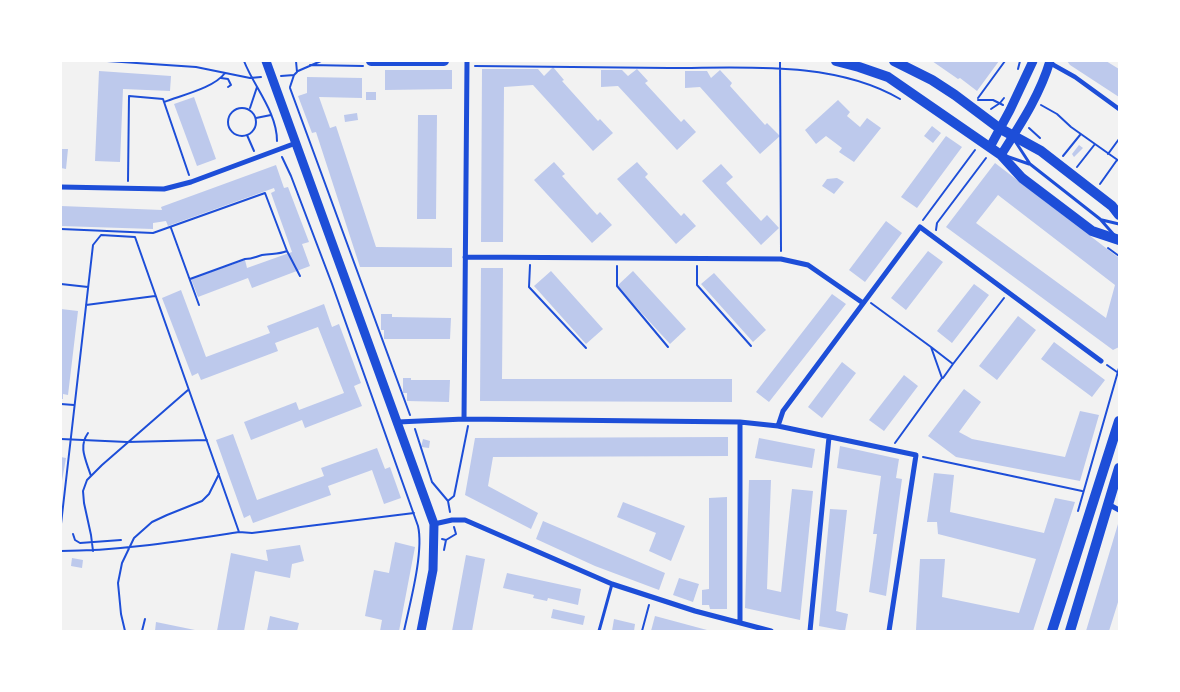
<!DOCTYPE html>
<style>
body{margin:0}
#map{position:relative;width:1180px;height:692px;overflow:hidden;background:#f2f2f2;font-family:Figtree,sans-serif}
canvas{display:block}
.frame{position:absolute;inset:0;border:62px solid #fff;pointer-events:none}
</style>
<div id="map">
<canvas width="1180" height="692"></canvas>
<div class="frame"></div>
</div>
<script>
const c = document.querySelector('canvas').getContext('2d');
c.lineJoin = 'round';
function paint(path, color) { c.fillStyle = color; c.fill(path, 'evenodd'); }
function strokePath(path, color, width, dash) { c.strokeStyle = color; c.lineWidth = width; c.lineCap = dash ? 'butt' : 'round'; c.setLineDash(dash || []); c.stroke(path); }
paint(new Path2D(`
 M932,61h67l-22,30 -17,-13 -2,1z
 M1067,61h39l13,8v28l-49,-32z
 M553,67l11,13 -2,1 36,40 2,-2 13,14 -20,18 -60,-66 -29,2 -1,155h-22l1,-173h56l6,7z
 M637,69l11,12 -3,2 36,39 3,-3 12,13 -19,18 -59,-64 -17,1v-17h21l6,6z
 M385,70h67v19l-67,1z
 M720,70l12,13 -2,3 35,39 2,-2 13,13 -20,18 -60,-67 -15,1v-17h22l4,7z
 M99,71l72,5 -1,15 -47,-2 -3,73 -25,-1z
 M307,77l55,1v20l-43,-1 11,31 6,-2 40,121 76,1v19h-92l-44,-135 -4,1 -14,-37 9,-3z
 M366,92h10v8h-10z
 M194,97l22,62 -19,7 -23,-62z
 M838,100l12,12 -3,4 13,11 7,-9 14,10 -27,34 -15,-10 3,-4 -16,-12 -10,8 -11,-14z
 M357,113l1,7 -13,2 -1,-7z
 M418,115h19l-1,104h-19z
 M932,126l9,7 -8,10 -9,-7z
 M946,136l16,11 -45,61 -16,-11z
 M1079,145l4,3 -9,9 -2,-3z
 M61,149h7l-2,20 -5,-1z
 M554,162l11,12 -3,2 35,39 3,-3 12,13 -20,18 -58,-63z
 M637,162l11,12 -3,3 36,39 3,-3 12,13 -20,18 -59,-65z
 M995,163l124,95v89l-6,3 -167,-123zM998,195l117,90 -9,33 -130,-95z
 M721,164l12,13 -7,6 35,38 6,-6 12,13 -18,17 -59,-64z
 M276,165l8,23 4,-1 21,55 -7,2 8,22 -58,22 -4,-10 -50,19 -7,-18 54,-19 2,8 45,-16 -21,-59 4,-2 -1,-3 -106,38 -2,-5 -13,2v6l-92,-3v-20l101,4 -1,-3z
 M837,178l7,4 -10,12 -12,-8 5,-7z
 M886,221l16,12 -37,49 -16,-12z
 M928,251l15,11 -37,48 -15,-12z
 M481,268h22l-1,111h230v23l-252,-1z
 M551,271l52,58 -17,15 -52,-58z
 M633,271l53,58 -16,15 -53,-58z
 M714,273l52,57 -13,12 -52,-58z
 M974,284l15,11 -37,48 -15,-12z
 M181,290l25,67 64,-24 -3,-7 57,-22 8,23 7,-3 22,59 -7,3 8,20 -57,22 -3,-8 -51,20 -7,-18 52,-20 3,8 45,-17 -26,-66 -43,16 3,8 -77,29 -3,-7 -6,3 -30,-78z
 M832,294l14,10 -77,98 -13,-10z
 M61,309l17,2 -10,84 -5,-1v5h-2z
 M381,314h11v3l59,1 -1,21h-66v-9h-3z
 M1018,316l18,14 -39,50 -18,-14z
 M1054,342l51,38 -13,17 -51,-38z
 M842,362l14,11 -34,45 -14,-11z
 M904,375l14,11 -34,45 -15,-11z
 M403,378h8v2h39l-1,22 -42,-1v-8h-4z
 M964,389l17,13 -22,30 13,7 93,18 15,-46 19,4 -19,66 -124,-24 -28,-21z
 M233,434l24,66 67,-24 -3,-8 56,-20 8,21 5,-2 11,31 -17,6 -12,-34 -44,16 3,9 -78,28 -3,-8 -6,3 -28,-78z
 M728,437v19l-235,1 -5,29 50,27 -7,16 -66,-34 10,-57z
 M759,438l56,11 -3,19 -57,-10z
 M423,439l7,2 -1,7 -8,-1z
 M840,446l59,13 -3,19 6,1 -16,117 -17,-4 8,-58h-4l8,-58 -44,-8z
 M61,457l5,1 -4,23h-1z
 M934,473l20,2 -4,37 94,21 11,-35 20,4 -42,129 -117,-1 4,-71h25l-3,38 77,16 17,-54 -98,-25 -1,-12h-10z
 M749,480h22l-4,109 14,3 11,-103 21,2 -13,129 -55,-12z
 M727,497v112h-17l-1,-4h-7v-15l7,-1v-91z
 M623,502l62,24 -14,35 -22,-10 7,-18 -39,-16z
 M830,509l17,1 -11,101 12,3 -3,17 -26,-5z
 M543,521l122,52 -6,17 -64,-24 -59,-27z
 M1118,524l1,75 -10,32h-23z
 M395,542l20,5 -16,84h-19l2,-11 -17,-4 9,-46 15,3z
 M300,545l4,16 -12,3 -2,14 -35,-7 -11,60h-27l14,-78 37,8 -2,-11z
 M466,555l19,4 -13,72h-20z
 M72,558l11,2 -1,8 -11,-2z
 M507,573l74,16 -3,16 -30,-7 -1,3 -14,-3 1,-3 -31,-7z
 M679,578l20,6 -6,18 -20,-7z
 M553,609l32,7 -2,9 -32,-7z
 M270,616l29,7 -2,8h-30z
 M655,616l52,14v1h-56z
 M614,619l21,5 -1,7h-22z
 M156,622l39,8v1h-40z`), '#bdc9ec');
strokePath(new Path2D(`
 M107,61l89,6 54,11 11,-1
 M244,61c10,26 33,51 33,80
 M780,61l1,190
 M310,65l53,1
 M475,66c65,1 129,1 194,2 74,0 165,-8 231,31
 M1018,69l2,-8
 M298,71l23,-10
 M281,76l13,-1 3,-3 -1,-11
 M221,78l7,1 3,6 -3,2
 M290,87l4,-12
 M290,88l120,327
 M978,98l27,-37
 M978,100h15l10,5
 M164,102c18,-7 50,-14 61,-29
 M1041,105l16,9 14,13 48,34
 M228 122a14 14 0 1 1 28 0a14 14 0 1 1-28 0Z
 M250,108l7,-21
 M991,109l9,-6 4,-5
 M256,118l15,-3
 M1029,128l11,10
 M247,135l7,16
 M1108,154l11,-15
 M1063,156l17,-21
 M282,157l9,19 41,108 86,242c6,26 -8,77 -14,105
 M1077,167l18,-23
 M128,181l1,-85 34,3 26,76
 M1100,184l17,-24
 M923,220l52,-70
 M171,228l28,77
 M61,229l92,4 112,-40 22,58 13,25
 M936,230l1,-7 49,-65
 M1108,248l11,8
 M530,265l-1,22 57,61
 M617,266v20l51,61
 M697,266v19l54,61
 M190,279l55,-20c7,0 10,-2 17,-4 9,-2 16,0 25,-4
 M61,284l27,3
 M871,303l60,44 11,31 -47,65
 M86,305l69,-9
 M931,347l22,17 -10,14
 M953,364l51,-66
 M1107,365l10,7
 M61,404l13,1
 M415,429l17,53 16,19 2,11
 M88,433c-10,14 -2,27 3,43
 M61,439l66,3 80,-2
 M923,457l159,34
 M449,500l5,-4 14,-70
 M1078,511l41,-143
 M61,524l32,-279 8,-10 34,2 104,295
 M73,534l2,6 5,3 41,-3
 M442,539l4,1 10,-6 -2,-7
 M444,550l2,-10
 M61,551c60,0 119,-10 178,-19l13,1 162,-20
 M93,551l-2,-16 -7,-32 -1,-12 4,-11 15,-15 86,-75
 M125,631l-4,-17 -3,-31 4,-20 12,-25 18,-16 15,-7 35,-14 7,-7 10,-20
 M142,631l3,-12
 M642,631l7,-26`), '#1d4ed8', 2);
strokePath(new Path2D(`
 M1015,141l15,23 70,55 15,17
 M1006,156l23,8
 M1102,220l17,4
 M599,631l13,-47`), '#1d4ed8', 3);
strokePath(new Path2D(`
 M1050,63l25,14 44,32`), '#1d4ed8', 4.5);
strokePath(new Path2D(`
 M61,187l103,2 27,-7 105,-39
 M465,257l316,2 27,6 55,38
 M464,419l3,-358
 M398,422l66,-3 276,3 38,4 138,29 -27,176
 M778,426l5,-15 137,-184 181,134
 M1108,504l11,6
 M434,524l18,-4h13l147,64 83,27 76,20
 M740,623v-201
 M810,631l19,-194`), '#1d4ed8', 5);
strokePath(new Path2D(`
 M266,61l168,463 -1,46 -12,61
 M990,147l20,-37 23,-49
 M1001,155c19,-30 39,-60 49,-94`), '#1d4ed8', 9);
strokePath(new Path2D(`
 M371,61h73
 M836,61l23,6 29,10 113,78 21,23 70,53 27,9
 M894,61l38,19 23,15 44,33 42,23 71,55 7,9
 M1052,631l67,-210
 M1070,631l49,-163`), '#1d4ed8', 10);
</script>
